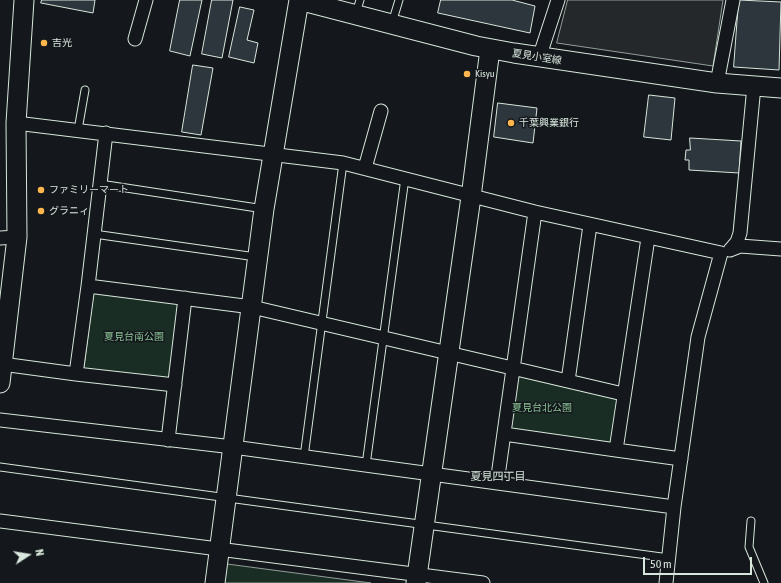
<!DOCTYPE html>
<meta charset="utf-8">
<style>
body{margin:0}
#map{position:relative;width:781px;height:583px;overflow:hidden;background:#14181c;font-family:"Asap Condensed",sans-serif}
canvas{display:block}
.north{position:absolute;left:8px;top:535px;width:40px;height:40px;-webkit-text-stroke:3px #14181c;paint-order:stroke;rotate:78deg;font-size:11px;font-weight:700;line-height:16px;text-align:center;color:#d8e6dc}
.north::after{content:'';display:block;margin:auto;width:14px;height:18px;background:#d8e6dc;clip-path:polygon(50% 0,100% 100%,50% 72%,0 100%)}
.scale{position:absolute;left:643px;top:557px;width:109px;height:18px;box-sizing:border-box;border:2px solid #d8e6dc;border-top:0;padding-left:5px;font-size:12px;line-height:14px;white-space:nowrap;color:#d8e6dc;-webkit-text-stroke:3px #14181c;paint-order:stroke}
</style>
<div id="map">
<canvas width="781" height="583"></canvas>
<div class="north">N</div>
<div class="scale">50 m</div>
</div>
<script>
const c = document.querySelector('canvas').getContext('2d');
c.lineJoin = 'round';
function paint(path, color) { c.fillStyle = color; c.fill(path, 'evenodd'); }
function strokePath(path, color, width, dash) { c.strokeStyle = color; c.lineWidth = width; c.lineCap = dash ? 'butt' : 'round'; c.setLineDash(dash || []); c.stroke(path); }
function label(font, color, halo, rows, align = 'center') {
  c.font = font + ' "Asap Condensed","Noto Sans JP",sans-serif'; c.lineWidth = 3; c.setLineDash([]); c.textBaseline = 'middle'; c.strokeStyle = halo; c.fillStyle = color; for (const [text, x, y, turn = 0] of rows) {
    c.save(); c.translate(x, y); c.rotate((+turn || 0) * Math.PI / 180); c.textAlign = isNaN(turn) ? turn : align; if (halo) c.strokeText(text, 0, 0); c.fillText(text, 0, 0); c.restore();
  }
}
const green = new Path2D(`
 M94,293l86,10 -9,76 -87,-8z
 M518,376l100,21 -7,47 -101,-14z
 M227,564l144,19h-147z`);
paint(green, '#1a2d24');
strokePath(green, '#939e99', 1);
const parking = new Path2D(`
 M568,0h155l-10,66 -156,-23z`);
paint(parking, '#24282b');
strokePath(parking, '#939e99', 1);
const building = new Path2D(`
 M42,0h53l-2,13 -52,-10z
 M180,0h22l-12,56 -20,-5z
 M212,0h21l-11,58 -20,-4z
 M441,0h71l23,6 -5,27 -92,-20z
 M739,0l42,2 -2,68 -45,-3z
 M240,7l14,3 -7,30 11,3 -4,20 -25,-6z
 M193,65l20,3 -12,67 -19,-3z
 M649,95l26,3 -4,42 -27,-3z
 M498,103l39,5 -4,35 -39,-6z
 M690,138l51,3 -2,32 -50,-3v-10h-4l1,-10h4z`);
paint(building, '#2c363c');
strokePath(building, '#d8e6dc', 1);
const lane = new Path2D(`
 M356,13l4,-13
 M392,23l7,-23
 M78,130l7,-40
 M100,184l164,25
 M94,234l162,23
 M304,457l39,-294
 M366,465l39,-287
 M0,467l669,91
 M751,521l-2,26 15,36`);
const street = new Path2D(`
 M135,39l11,-39
 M539,58l19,-58
 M717,83l16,-83
 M16,123l327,40 192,49 186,41 -23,84 -24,170 -8,76
 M106,133l-18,153 164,21 371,87
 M365,168l16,-57
 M0,238l17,-1
 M648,238l-32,212 65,9
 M731,249l6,-7 3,-9 14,-147
 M730,250l10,-4 41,3
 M2,364l74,10 12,-88
 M76,374l99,11
 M568,381l22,-156
 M0,420l233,27 441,60
 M504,434l112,16
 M168,440l17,-142
 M497,483l38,-271
 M0,521l483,62`);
const secondary = new Path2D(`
 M299,0l177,46 38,7 203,30 64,5
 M0,383l17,-146 -1,-114 8,-123
 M215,583l49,-374 35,-209
 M416,583l55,-386 19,-148`);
strokePath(lane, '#d8e6dc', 9);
strokePath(street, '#d8e6dc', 15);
strokePath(secondary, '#d8e6dc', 21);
strokePath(lane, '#14181c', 7);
strokePath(street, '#14181c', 13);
strokePath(secondary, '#14181c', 19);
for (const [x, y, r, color] of [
 [44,43,4,"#ffb74d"],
 [467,74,4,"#ffb74d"],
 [511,123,4,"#ffb74d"],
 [41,190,4,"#ffb74d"],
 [41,211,4,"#ffb74d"]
]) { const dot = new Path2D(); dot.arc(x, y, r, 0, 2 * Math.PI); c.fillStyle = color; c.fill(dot); strokePath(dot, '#14181c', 1.5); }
label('10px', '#d8e6dc', '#14181c', [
 ["吉光",52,43],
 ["Kisyu",475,74],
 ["千葉興業銀行",519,123],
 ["ファミリーマート",49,190],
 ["グラニィ",49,211]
], 'left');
label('10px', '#d8e6dc', '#14181c', [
 ["夏見小室線",537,57,9]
]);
label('10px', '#8ac095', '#14181c', [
 ["夏見台南公園",134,337],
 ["夏見台北公園",542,408]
]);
label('11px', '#d8e6dc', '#14181c', [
 ["夏見四丁目",498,477]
]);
</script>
